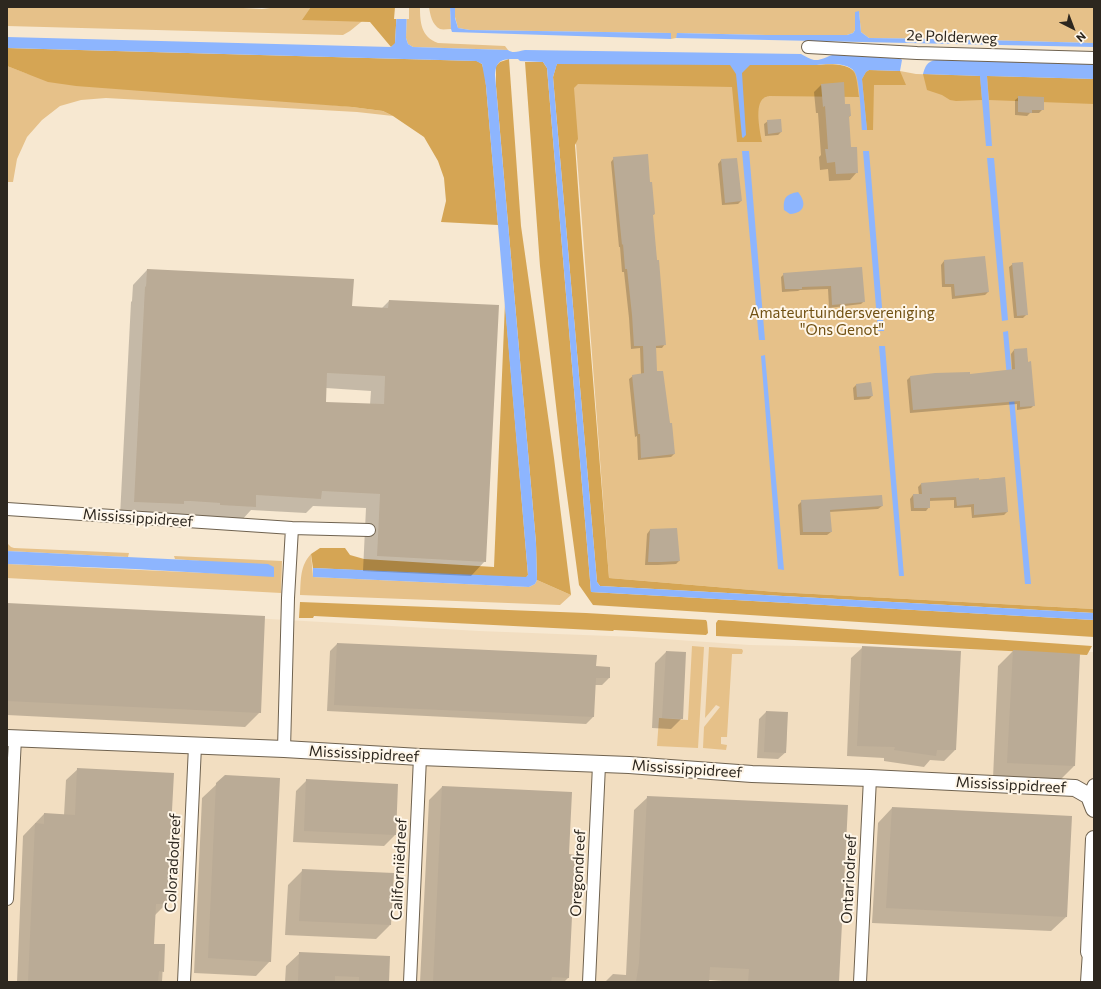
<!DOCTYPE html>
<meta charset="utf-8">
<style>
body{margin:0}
#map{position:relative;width:1101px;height:989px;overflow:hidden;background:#f7e8d1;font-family:Commissioner,sans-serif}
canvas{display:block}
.frame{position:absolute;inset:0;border:8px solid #2d271f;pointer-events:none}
.north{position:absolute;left:1053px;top:8px;width:40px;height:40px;-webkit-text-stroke:3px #fff6e8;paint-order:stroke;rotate:138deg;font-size:11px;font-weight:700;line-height:16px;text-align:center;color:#2d271f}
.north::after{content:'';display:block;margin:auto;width:14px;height:18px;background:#2d271f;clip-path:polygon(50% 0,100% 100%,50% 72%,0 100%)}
</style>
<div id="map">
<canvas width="1101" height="989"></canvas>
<div class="frame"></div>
<div class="north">N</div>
</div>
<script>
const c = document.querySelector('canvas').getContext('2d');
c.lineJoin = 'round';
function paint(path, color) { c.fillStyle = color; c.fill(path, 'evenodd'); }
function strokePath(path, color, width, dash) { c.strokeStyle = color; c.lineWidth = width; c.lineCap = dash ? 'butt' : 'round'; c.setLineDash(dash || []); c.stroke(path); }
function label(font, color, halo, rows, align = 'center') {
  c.font = font + ' Commissioner,sans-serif'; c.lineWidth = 4; c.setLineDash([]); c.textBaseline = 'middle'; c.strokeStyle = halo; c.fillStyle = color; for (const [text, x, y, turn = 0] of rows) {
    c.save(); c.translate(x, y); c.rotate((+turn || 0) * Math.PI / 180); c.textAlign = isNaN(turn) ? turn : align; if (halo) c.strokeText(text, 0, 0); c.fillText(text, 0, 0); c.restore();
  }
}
paint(new Path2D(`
 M7,604l472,27 157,6 113,8 345,7v330h-1087z`), '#f2dec1');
paint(new Path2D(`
 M7,7h217l38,2 17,-2h112l-25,11 -16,13 -7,4 -336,-9z
 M407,7h13c0,15 1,30 18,36l67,3 3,4 -95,-3 -5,-3 -2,-6z
 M429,7h21l1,22c-4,0 -8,1 -11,0 -8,-4 -10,-15 -11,-22z
 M455,7h639v36l-150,-4 -75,-1 -8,-6 -2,-20h-4v18l-2,3 -6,2h-81l-88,-2 -2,5 -5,1v-6l-201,-3 -12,-2 -3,-11z
 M570,65l330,6 16,3 178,5v530l-318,-17 -167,-14z
 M7,66l21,8 324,33 31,4 10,5 -36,-4 -251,-14 -25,2 -21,6 -18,14 -15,17 -10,22 -4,23h-6z
 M7,543l4,4 3,1 115,5 -1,4 -121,-6z
 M311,554l2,23 216,10 6,-3 2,-4 34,15 -11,10 -260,-10c1,-16 0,-29 11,-41z
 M174,556l108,5 -1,32 -274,-15v-14l267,12v-9l-99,-8z
 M692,646l12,1 -6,101 -41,-2 2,-28 29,2z
 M709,647l33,2 1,2 -1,3h-10l-5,83h-6v7l6,1 -1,5 -23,-2 1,-21 16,-20 -4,-2 -11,13z`), '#e6c189');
paint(new Path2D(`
 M311,7h86l-2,37 -4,3 -21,-25 -68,-2z
 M7,48l470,13 5,3 3,10 13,151 -57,-3 5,-21 -2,-23 -6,-17 -14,-24 -31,-21 -10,-5 -31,-4 -276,-21 -28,-4 -41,-16z
 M509,59l12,167 33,232 17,137 -34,-15 -1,-37 -40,-457v-20l4,-4z
 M525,62h18l4,6 44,524 503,28v17l-501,-32 -14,-20 -17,-127 -22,-192z
 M557,63l260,2c10,-1 31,-2 37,7 3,4 4,19 5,25l-89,-1c-1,0 -6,1 -6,2 -10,6 -4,34 -2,44h-25l-5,-55 -154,-3 -4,4 4,51 -3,6 7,98 27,335 167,14 318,17v4l-494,-27 -3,-4 -44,-505z
 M869,70l31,1 6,14h-32l-1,45h-6l-5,-51 4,-7z
 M923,74l57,2 2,24 -26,1 -6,-1 -8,-5 -15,-5z
 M987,76l107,3v25l-105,-4z
 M505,303l23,272 -2,3 -213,-10 -2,-14 9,-6h25l5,7 14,4 130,8z
 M300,602l286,11 120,7 1,2 1,11 -2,2 -92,-5 -1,1 -299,-15 -1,2h-14z
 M718,620l374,26 -5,9 -371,-19v-13z`), '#d5a554');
paint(new Path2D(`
 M397,7h10l-1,31 2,6 5,3 95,3c5,4 11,1 17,0l276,4c4,2 9,5 13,6 7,1 15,-5 23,-6l64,5 1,1 -2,11 -31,-1 -3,2 -4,7 5,51h-5c-1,-11 -2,-52 -8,-59 -8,-9 -26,-7 -37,-6h-67l-8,8 4,62 -3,3 -1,-1 -6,-63 -6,-9 -173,-1 -4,13 44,505 3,4 494,27v7l-503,-28 -44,-524 -4,-6 -23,-1 -2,-2c-15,0 -22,0 -23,16l41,468 1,37 -2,4 -6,3 -216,-10v-9l213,9 2,-2 -42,-489 -4,-22 -6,-3 -469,-13v-11l384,10 4,-4z
 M450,7h5v11l3,10 12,2 201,3v6l-219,-7 -1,-3z
 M859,11l2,21 8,6 75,1 150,4v4l-418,-9 1,-5 89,2h81l6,-2 2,-3v-18z
 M936,60l158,4v15l-107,-3 5,70h-6l-6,-70 -57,-2c2,-7 4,-13 13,-14z
 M742,151h7l16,189h-6z
 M863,151h6l15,180h-6z
 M987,158h7l14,162 -6,1z
 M798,192c9,11 7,21 -8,22l-6,-4c-1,-12 2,-16 14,-18z
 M1008,331l23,253h-6l-22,-252z
 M879,346h6l19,230h-5z
 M765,355l19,215 -6,-1 -17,-213z
 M7,551l261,13 6,3v10l-139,-8 -128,-5z`), '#8db5fe');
paint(new Path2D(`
 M395,7h14v12h-15z`), '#f7e8d1');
paint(new Path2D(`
 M821,85l24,20 5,11 -2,2 2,30 7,24 -7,8 -21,1 -1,-12 -8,1 -1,-13 2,-2 -3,-42h-2l-2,-21z
 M1019,97l24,12 -4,4h-9l-3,3 -12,-1v-15z
 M768,121l13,11 -3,3 -13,1 -1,-12z
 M614,158l36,25 4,31 -2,2 13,128 -3,4h-7l1,24 18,82 -3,3 -33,3 -1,-24 -2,1 -6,-58 4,-3 8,-1 -1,-27 -9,1 -2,-31 -5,-46h-2l-2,-25h-1l-8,-85z
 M721,160l20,41 -3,3 -16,1 -4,-41z
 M944,261l44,31 -3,3 -33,4 -1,-12h-9l-1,-22z
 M1013,264l14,50 -4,4h-9l-5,-51z
 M861,268l3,33 -3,3 -32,4 -1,-19 -28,1 -2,1 -16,1 -1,-15 3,-3z
 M147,270l204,37 31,1 7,-7 96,260 -14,15 -108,-5 3,-63 -53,-2 -7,7 -55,-3 -10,11 -121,-5 11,-214 1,-1 1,-16zM326,388l45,3 -1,14 -45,-2z
 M1026,349l8,56 -3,3 -14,2v-6l-107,9 -3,-33 3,-3 59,-2 43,-4 -1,-17 3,-4z
 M856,385l16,11 -3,3 -15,1 -1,-12z
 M1004,478l3,34 -3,3 -32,3 -1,-11 -17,1v-8l-25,1v6l-3,4h-15l-1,-12 3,-4h6l-1,-8 3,-3z
 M802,501l80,5 -4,3 -49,3 2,20 -4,3h-27l-2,-30z
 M650,530l29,31 -3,3 -18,1h-13l2,-31z
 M7,604l253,108 -15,15 -238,-12z
 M337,644l258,23 14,11 -7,7h-7l-2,32 -7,7 -259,-13 3,-60z
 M862,648l93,102 -11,11 -14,-1 -6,7 -40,-6v-3l-37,-2 4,-98z
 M1013,651l66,4 -5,111 -15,15 -66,-3 5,-112z
 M666,652l16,66 -11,11 -19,-1 3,-65z
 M766,712l21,1 -1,39 -8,7 -21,-1 2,-39z
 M78,769l88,135 -12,12 -1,29h11l-2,37h-145l6,-146 21,-22 20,1 2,-35z
 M307,780l90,5 -2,50 -11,11 -91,-4 3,-51z
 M217,784l53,177 -14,15 -62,-3 8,-175z
 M442,787l129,6 -3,62h6l-6,123 -4,4h-144l9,-182z
 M648,797l190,185h-102l-27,-2 -1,2h-103l8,-8 13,1 8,-165z
 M892,808l174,109 -15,14 -179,-8 6,-100z
 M303,870l87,55 -14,14 -91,-4 3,-50z
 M300,953l88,29h-103l1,-16z`), '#0003');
paint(new Path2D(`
 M844,82l1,22h5l1,12h-2l2,31h6l1,26 -22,1 -1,-12 -8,1 -2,-14h3l-3,-43 -2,1 -2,-23z
 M1018,96l26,1v13h-12v3l-14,-1z
 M781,119l1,13 -14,2 -1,-14z
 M648,154l2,28h2l3,32 -2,1 4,45h2l7,85 -10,1 1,25h6l7,52h2l3,31 -34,4 -1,-24h-2l-6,-59 12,-2 -1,-27h-9l-2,-31 -5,-46h-2l-2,-25 -1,1 -9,-88z
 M737,158l5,43 -17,2 -4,-44z
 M985,256l4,36 -34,4 -1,-12h-9l-1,-24z
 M1023,262l5,53 -11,1 -5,-53z
 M862,267l3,35 -33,3 -1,-19 -29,1v2h-17l-2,-16z
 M147,269l207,10 -2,27 36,2 1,-8 110,5 -13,257 -109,-6 3,-62 -58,-3 -1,8 -65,-4v12l-36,-2v-2l-30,-2h-6v3l-50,-2 11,-216 1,1zM327,373l58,3 -1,28 -58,-2z
 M1027,348l1,14 3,-1 4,45 -15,1v-6l-107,9 -3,-34 25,-3 35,-1v2l45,-5 -1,-20z
 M871,382l2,14 -16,1 -1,-13z
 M1005,477l3,35 -34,3v-11l-17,2 -1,-9 -26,1v10h-16l-1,-14h9l-1,-11 58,-5v2z
 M882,495l1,11 -53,4 2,22h-29l-2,-32z
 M677,528l3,33 -18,1h-14l2,-33z
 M7,603l258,13 -4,97 -254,-12z
 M337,643l260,12 -1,11 14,1v11h-14l-2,39 -260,-12z
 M862,646l99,5 -5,99h-19l-1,6 -42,-6 1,-3 -38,-1z
 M1013,650l67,4 -5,112 -68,-3z
 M666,651l20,1 -3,67 -21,-1z
 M766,711l22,1 -2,41 -22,-1z
 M77,768l97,5 -7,131h-11l-2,40h11l-1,28 -5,-1 -1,11h-130l7,-159 9,1v-11l31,2z
 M225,775l55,3 -9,184 -63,-4 8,-175z
 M306,779l92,5 -2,51 -92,-4z
 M442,786l130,6 -3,62 6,1 -6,123 -17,-1 -1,5h-118z
 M647,796l201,9 -9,177h-91l1,-13 -39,-2 -1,15h-73l3,-19z
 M892,807l180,9 -5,101 -181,-9z
 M302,869l92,4 -3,52 -92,-4z
 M299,952l91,4 -1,26h-30v-5l-24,-1v6h-37z`), '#baab96');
const street = new Path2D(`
 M808,47l109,6 177,5
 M7,509l285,19 77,2
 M284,749l4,-151 4,-70
 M1089,796l5,-11
 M7,899l8,-161
 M184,982l11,-236
 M410,982l10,-225
 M589,982l10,-217
 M860,982l10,-204
 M1087,982l2,-30`);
const secondary = new Path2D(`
 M7,738l277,11 136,8 209,8 123,9 118,4 205,10 14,8 5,13
 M1094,839l-5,113h5`);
strokePath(street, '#6f624f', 14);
strokePath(secondary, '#6f624f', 18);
strokePath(street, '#fff', 12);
strokePath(secondary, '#fff', 16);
label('15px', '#2d271f', '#fff6e8', [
 ["2e Polderweg",952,37,2],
 ["Mississippidreef",138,518,4],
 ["Mississippidreef",364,754,3],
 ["Mississippidreef",687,769,4],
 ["Mississippidreef",1011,785,3],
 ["Coloradodreef",173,863,-87],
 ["Californiëdreef",399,869,-87],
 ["Oregondreef",578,873,-87],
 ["Ontariodreef",849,879,-87]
]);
label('15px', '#715113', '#fff6e8', [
 ["Amateurtuindersvereniging",842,313],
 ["\"Ons Genot\"",842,330]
]);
</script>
